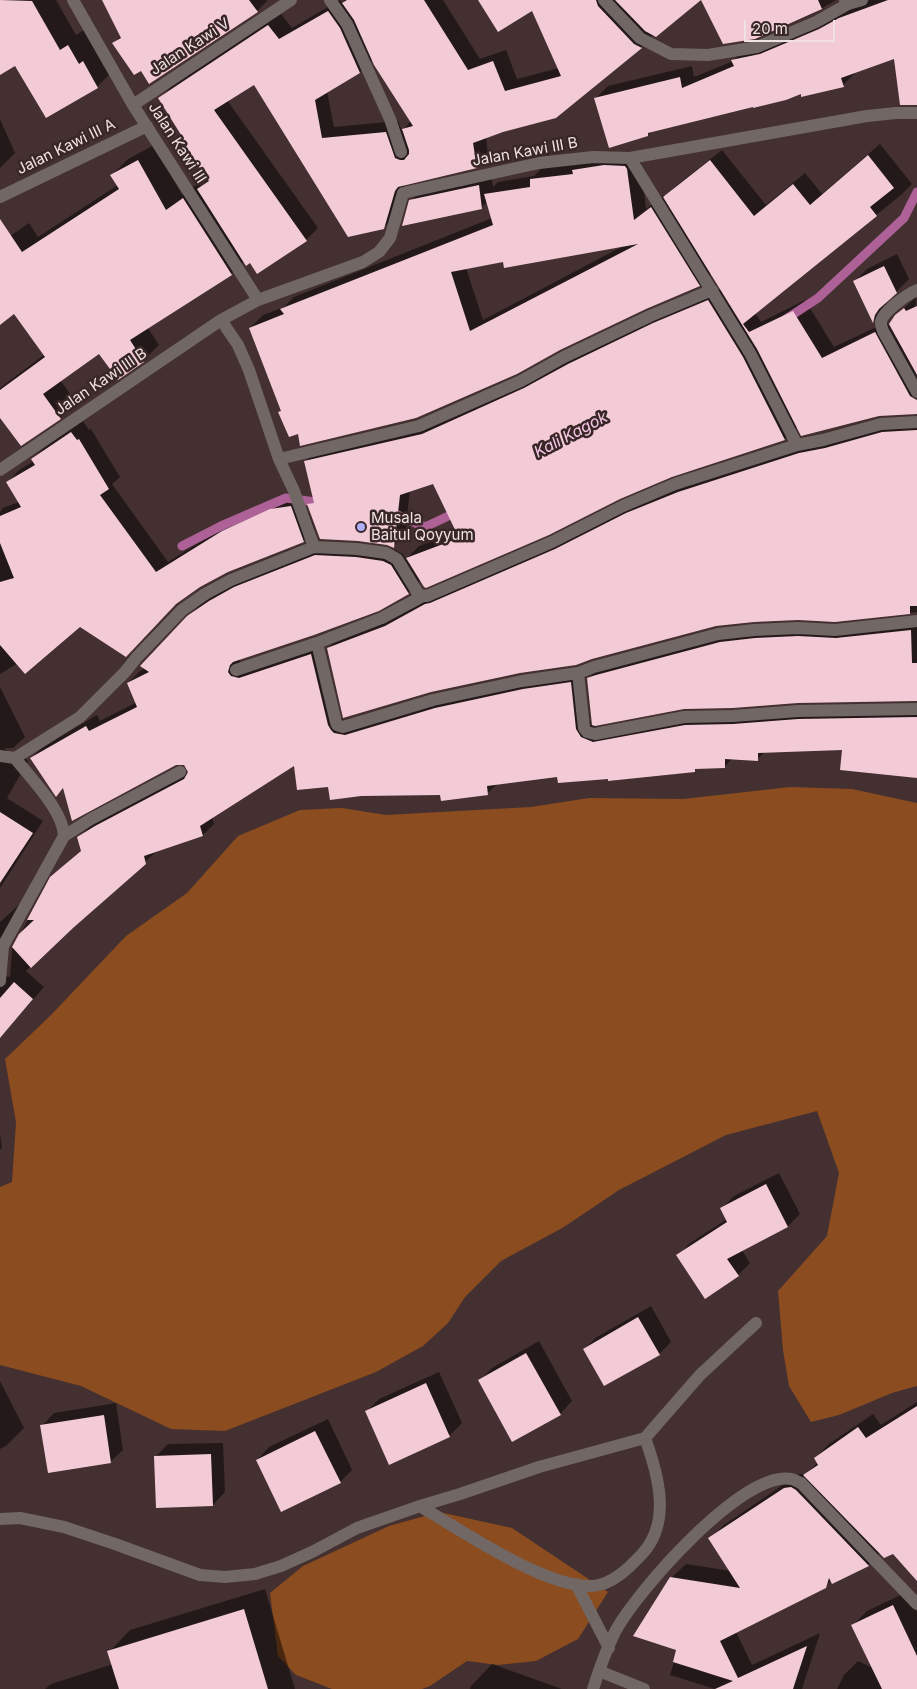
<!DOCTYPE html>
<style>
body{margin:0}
#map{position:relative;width:917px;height:1689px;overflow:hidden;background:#443030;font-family:Inter,sans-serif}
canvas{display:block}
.scale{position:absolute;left:744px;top:20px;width:91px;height:22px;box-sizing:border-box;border:2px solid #f0e2e3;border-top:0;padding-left:6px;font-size:15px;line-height:18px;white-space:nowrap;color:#f0e2e3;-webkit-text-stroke:4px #392627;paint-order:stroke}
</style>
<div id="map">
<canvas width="917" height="1689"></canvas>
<div class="scale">20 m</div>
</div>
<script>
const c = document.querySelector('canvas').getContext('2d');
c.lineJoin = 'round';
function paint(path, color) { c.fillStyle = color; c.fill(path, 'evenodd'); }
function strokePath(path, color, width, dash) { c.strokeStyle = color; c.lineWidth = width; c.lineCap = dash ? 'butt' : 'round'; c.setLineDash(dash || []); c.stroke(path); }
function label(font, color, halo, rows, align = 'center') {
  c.font = font + ' Inter,sans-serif'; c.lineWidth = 5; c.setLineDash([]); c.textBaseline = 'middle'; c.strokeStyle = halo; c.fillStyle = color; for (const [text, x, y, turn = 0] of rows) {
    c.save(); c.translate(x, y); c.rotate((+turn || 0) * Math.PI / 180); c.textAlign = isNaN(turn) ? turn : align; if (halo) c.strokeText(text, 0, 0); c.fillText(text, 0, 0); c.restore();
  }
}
paint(new Path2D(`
 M790,787l62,2 65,14v583l-25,7 -53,22 -28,7 -22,-36 -6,-36 -5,-59 49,-55 12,-63 -22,-62 -91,24 -107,55 -55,37 -63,34 -36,36 -17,26 -25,23 -47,26 -151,59 -54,-2 -90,-43 -81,-21v-178l12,-5 4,-60 -11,-63 46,-44 75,-79 61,-43 51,-57 62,-26 42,-2 44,7 145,-8 58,-9 94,1z
 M439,1512l73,16 96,64 -30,47 -42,22 -38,4 -31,-4 -37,25 -8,3h-90l-36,-14 -18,-19 -8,-63 33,-27 86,-40z`), '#8b4c1f');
paint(new Path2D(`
 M0,0h56l20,35 8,-5 29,41 -16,16 -82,-23 -15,-2z
 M103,0h165l-11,11 -107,72 -9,-14 -27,-26 7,-7z
 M340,0l3,4 1,-4h99l37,59 26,-9 11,29 42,-11 -26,-59 -53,-9h219l-45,34 -13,13 -86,70 -69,20 2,18 -12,12 -71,17 -9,32 -13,12 -129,-145 -27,17 91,128 -12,12 -55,21h-7l-13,13 -83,54 11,17 -16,16 -44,-9 -39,28 16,22 -16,16 -39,26 -21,-29v-27l45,-34 -30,-41 -15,10v-80l29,-20 9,14 80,-52 -6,-10 16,-16 26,-14 28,50 17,-12 2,3 8,-7 -49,-81 12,-12 109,-72 11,14zM373,59l38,62 -9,10 -4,-10 -64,6 -7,-36 33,-19z
 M702,0h134l-24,14 -58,24z
 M864,0h53v98l-22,-40 -41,14 1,1 -12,12 -42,7 -149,39 -4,4 -52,-37 12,-12 84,-20 2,11 39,-16 11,-13z
 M0,119l15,34 -15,15z
 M880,144l32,40 -11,11 -146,118 6,9 44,-22 29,47 53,-25 9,16 2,-1 -2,-21 20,-19 1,116 -37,2 -82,11 -13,13 -114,36 -250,105 -13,13 -169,66 4,6 80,-22 17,73 6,8 236,-53 5,47 4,5h-2l-1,1 18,7 91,-17 220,-8v71l-74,-28 -78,3 -8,7 -24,-1 -9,9h-26l-4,4 -85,7 -51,-2 -61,8 -10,10 -46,-1 -111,-8 -35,-21 -83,52 2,8 -11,11 -46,16 -85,76 -46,44 18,16 -44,51v-116l22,-20 -16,31v43l4,1 2,-28 39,-71 31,-28 -4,-12 12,-12 18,-11 81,-43 -3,-8h-10l-112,24 -7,7 -26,-37 12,-11 54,-32 3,6 37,-19 -9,-19 12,-12 6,-3 42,-51 12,-12 22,-15 106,-46 40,2 27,4 8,4 3,5 13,-13 39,-14 -24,-50 -24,8 -5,45 -12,11 -84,-42 5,-5 -9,-37 12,-12 118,-28 231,-110 56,-23 -10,-16 -13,12 -401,147 -18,-20 2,-2 -32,-82 13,-13 21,-8 10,-10 198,-79 -5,-16 -6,6 -70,-7 12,-13 68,-15 2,14 5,-5 36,-6 10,-10 96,-10 6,53 18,-14 1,2 12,-12 45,-35 44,55 39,-32 17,21zM625,245l-142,75 -17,-52 38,-7z
 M897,254l12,25 -22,22 -2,8 -12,12 -18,-40 12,-12z
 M917,420v192l-82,9 -37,-2 -470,29 12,-11 299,-135 173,-60z
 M83,421l6,9 2,-1 29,48 -8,7 56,78 67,-42 48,-22 19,-3 13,35 -12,11 -223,85 -80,48v-162l3,-4 16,-6 -11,-20 11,-12 15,-9 -1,-2 11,-11z
 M917,620v80l-329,-21 12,-12 132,-36z
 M0,687l25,50 -12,11h-9l6,5 12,2 6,6 -21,37 36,23 -43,67z
 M0,1134l2,13 -2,3z
 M779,1173l21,41 -12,12 -46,24 8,13 -12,12 -60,-19 12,-13 37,-24 -5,-11 12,-12z
 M651,1306l20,36 -12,12 -75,-5 13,-12z
 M539,1341l33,60 -12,13 -80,-34 12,-12z
 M439,1372l23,51 -13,13 -60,27 -23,-51 13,-13z
 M0,1381l24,47 -18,18 -6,3z
 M917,1402v160l-24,-10h-12l-13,13 -35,18 -2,-3 -6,7 -89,45 16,33 68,-32 -18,56h-87l-45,-14 8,-26 -7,-71 15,-14 45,7 -21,-33 14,-13 75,-51h7l12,-12 -3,-4 14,-14 44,-30 8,11z
 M116,1403l7,47 -13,12 -68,-36 12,-13z
 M328,1419l24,51 -12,12 -83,-22 12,-13z
 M223,1443l2,49 -12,13 -58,-48 13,-13z
 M265,1589l30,100h-250l6,-5 62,-20 -4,-12 21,-22z
 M907,1592l10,20v77h-80l7,-14 14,-14 15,7 -20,-43 14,-14z
 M492,1664l70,25h-92l1,-3z`), '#0007');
strokePath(new Path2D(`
 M786,319l32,-21 86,-80 13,-26
 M388,511l37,16 34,-16
 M182,546l39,-20 65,-28 37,5`), '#ad6197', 9);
paint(new Path2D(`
 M0,0l32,1 28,49 8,-5 11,19 4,-3 15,27 -52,30 -31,-52 -15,9z
 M102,0h147l9,12 -109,72 -8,-13 -7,4 -22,-32 9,-5z
 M347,0h77l44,70 25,-9 12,30 56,-15 -29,-65 -34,21 -20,-32h118l2,6 36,38 8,4 -86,70 -53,14 -30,11 4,25 -79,19 -3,4 -11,38 -36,8 -94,-152 -40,25 93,131 -50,33 -7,-11 -4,3 -49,-77 12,-8 -29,-41 3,-2 -25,-40 110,-73 11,14 49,-28 12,17 20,45 -45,27 7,38 64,-6 9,26 5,2h4l5,-6v-4l-7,-21 11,-3 -39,-61 -20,-45 -12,-17z
 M615,0h203l4,9 -67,30 -32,5 -22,-44 -45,37 -11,-6z
 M888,0h29v105h-17l-6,-46 -53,19 3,9 -43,10v-3l-15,6 -33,8v-1l-105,26v3l-39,12 -15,-50 86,-21 2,11 52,-22 -3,-6 29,-6 59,-25 20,-11z
 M868,155l26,33 -24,19 7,9 -134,108 6,8 44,-21 29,47 53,-26 35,64 7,4v14l-38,2 -78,20 -44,-87 -94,-152 47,-37 44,56 39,-32 17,21z
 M138,160l28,50 17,-12 49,77 -102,65 14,22 -26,18 -19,-26 -56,40 18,25 -40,27 -21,-28v-28l45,-33 -31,-43 -14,11v-106l22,33 97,-63 -9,-14z
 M604,165l21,1 2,3 7,51 17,-13 49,79 -54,23 -86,41 -43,24 -101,44 -116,28 -2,-12 -9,3 -11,-25 3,-1 -32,-83 35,-14 -4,-5 213,-84 -9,-31 46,-7v-8l43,-5 -1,-4zM638,244l-168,87 -19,-59 52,-10 1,6z
 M479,185l3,24 -80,17 7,-26z
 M884,266l13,27 -18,16 -4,6 -2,8 -20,-42z
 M708,300l35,57 42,83 -113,37 -52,22 -71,36 -123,53 -2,-1 -18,-29 53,-20 -26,-54 -33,11 -6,53 -7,-3 -29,-4 -38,-2 -13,-35 7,-1 -10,-42 118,-27 102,-46 44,-24 85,-41z
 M917,306v69l-28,-51 6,-9 9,-7 2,3z
 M917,430v176h-7v8l-75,8 -37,-2 -44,2 -38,4 -124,33 -16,6 -56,8 -89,19 -88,26 -16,-70 58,-22 40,-22 5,-1 125,-54 71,-36 52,-21 121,-39 26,-5 57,-16z
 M71,432l6,8 2,-1 30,50 -9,6 56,77 66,-41 48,-22 21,-3 13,36 -76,30 -28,15 -24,17 -50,53 -46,-30 -55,47 -25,-29v-63l14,-4 -14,-35v-27l21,-9 -15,-25 29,-17 -4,-6z
 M315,555l41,2 27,4 8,4 18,29 -30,17 -65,24 -81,27 -3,3 -2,7 3,4 8,2 72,-24 17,71 3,5 3,3 11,2 90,-27 88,-19 48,-7 5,47 5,8 12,5 92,-17 48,-1 65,-5 119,-2v61l-77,-8 2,-20 -84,3v8l-33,-2v9l-30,1v3l-87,9v-2l-50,4 -1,-6 -70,9 1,9 -47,6 -1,-6 -79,1 -31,4 -2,-13 -31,3 -3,-24 -94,60 3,10 -59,20 2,8 -73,64 -42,40 -19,-21 7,-13 15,-14h-7l23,-43 31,-26 -4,-14 18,-11 89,-47 4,-7 -4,-7h-8l-104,56 -9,-33 -7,9 -26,-39 56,-32 3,5 48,-24 -10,-24 22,-11 -9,-6 47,-50 22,-15 25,-14z
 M911,630l1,33h5v38l-119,2 -65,5 -49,1 -89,17 -3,-1 -5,-47 9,-3 124,-33 35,-4 43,-2 38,2z
 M0,812l33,21 -33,50z
 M14,982l19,17 -33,39v-40z
 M766,1184l22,43 -61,32 12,17 -34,23 -29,-44 51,-33 -7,-14z
 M638,1317l22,38 -56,31 -21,-37z
 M526,1353l35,62 -49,27 -34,-62z
 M426,1383l24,54 -61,28 -24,-54z
 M917,1406v175l-24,-27 -9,4 -81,-83 15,-10 -4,-7 44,-31 8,11z
 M104,1415l7,48 -63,10 -8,-48z
 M315,1431l26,52 -60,29 -25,-52z
 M211,1454l2,52 -57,2 -2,-52z
 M791,1487l5,3 73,76 -37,18 -3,-6 -3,10 -106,53 18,37 69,-32 -14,43h-78l18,-8 -60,-19 3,-12 -43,-14 37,-59 70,11 -32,-50 76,-50z
 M893,1605l24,51v33h-35l-31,-64z
 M244,1609l24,80h-149l-12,-38z`), '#f3cbd7');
strokePath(new Path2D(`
 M420,1506c40,24 126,82 172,80 20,-1 37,-18 50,-32 30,-32 16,-80 3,-116
 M0,1519l20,-1 44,9 51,17 85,31 25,2 30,-3 26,-8 31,-14 45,-24 63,-22 40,-12 79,-27 106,-29 55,-63 56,-52
 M576,1584l33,64`), '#716764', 12);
strokePath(new Path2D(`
 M73,0l60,105 125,195
 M330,0l17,24 43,95 11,33
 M604,0l36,38 31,16 37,1 49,-8 59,-25 32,-18
 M845,0l3,4 14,-4
 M133,105l158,-105
 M630,158l120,195 47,92
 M0,197l147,-71
 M917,290c-9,4 -37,23 -36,33 0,3 1,5 2,8l34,61
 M221,320l17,25 11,25 30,89 15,32 20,56
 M279,459l140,-33 102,-45 43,-24 86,-41 62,-26
 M0,470l221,-150 37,-20 105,-38 16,-10 11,-14 13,-45 136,-30 54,-6 37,1 237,-42 29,-3h21
 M317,643l19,79 1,3 6,2 90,-27 89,-19 56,-8 16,-6 124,-33 36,-4 44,-2 37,2 82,-9
 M236,670l81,-27 65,-25 41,-22
 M578,673l6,55 3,4 8,2 89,-17 49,-1 65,-5 119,-2
 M0,756l15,2 65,-41 45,-45 12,-15 45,-47 23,-16 26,-14 83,-33 43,2 29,4 11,6 22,36 8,1 125,-54 71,-36 52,-22 122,-39 26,-5 58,-16 36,-2
 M64,836l27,-17 89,-47
 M0,981l3,-35 61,-110c-1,-26 -33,-57 -49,-78
 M599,1671l45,18
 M593,1689c6,-19 13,-39 22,-57 21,-40 128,-162 176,-153 3,0 7,3 10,4l116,121`), '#716764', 12);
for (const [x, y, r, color] of [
 [361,527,5,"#aeaefa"]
]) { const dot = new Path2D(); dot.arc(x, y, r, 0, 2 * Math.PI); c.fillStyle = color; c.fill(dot); strokePath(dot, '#392627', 2); }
label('15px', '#f0e2e3', '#392627', [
 ["Jalan Kawi V",190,47,-33],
 ["Jalan Kawi III",177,143,57],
 ["Jalan Kawi III A",66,147,-26],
 ["Jalan Kawi III B",525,152,-10],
 ["Jalan Kawi III B",101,382,-34]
]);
label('15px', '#f0e2e3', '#392627', [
 ["Musala",371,518],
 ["Baitul Qoyyum",371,535]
], 'left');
label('italic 16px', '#f3c8e4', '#392627', [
 ["Kali Kagok",571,435,-28]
]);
</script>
